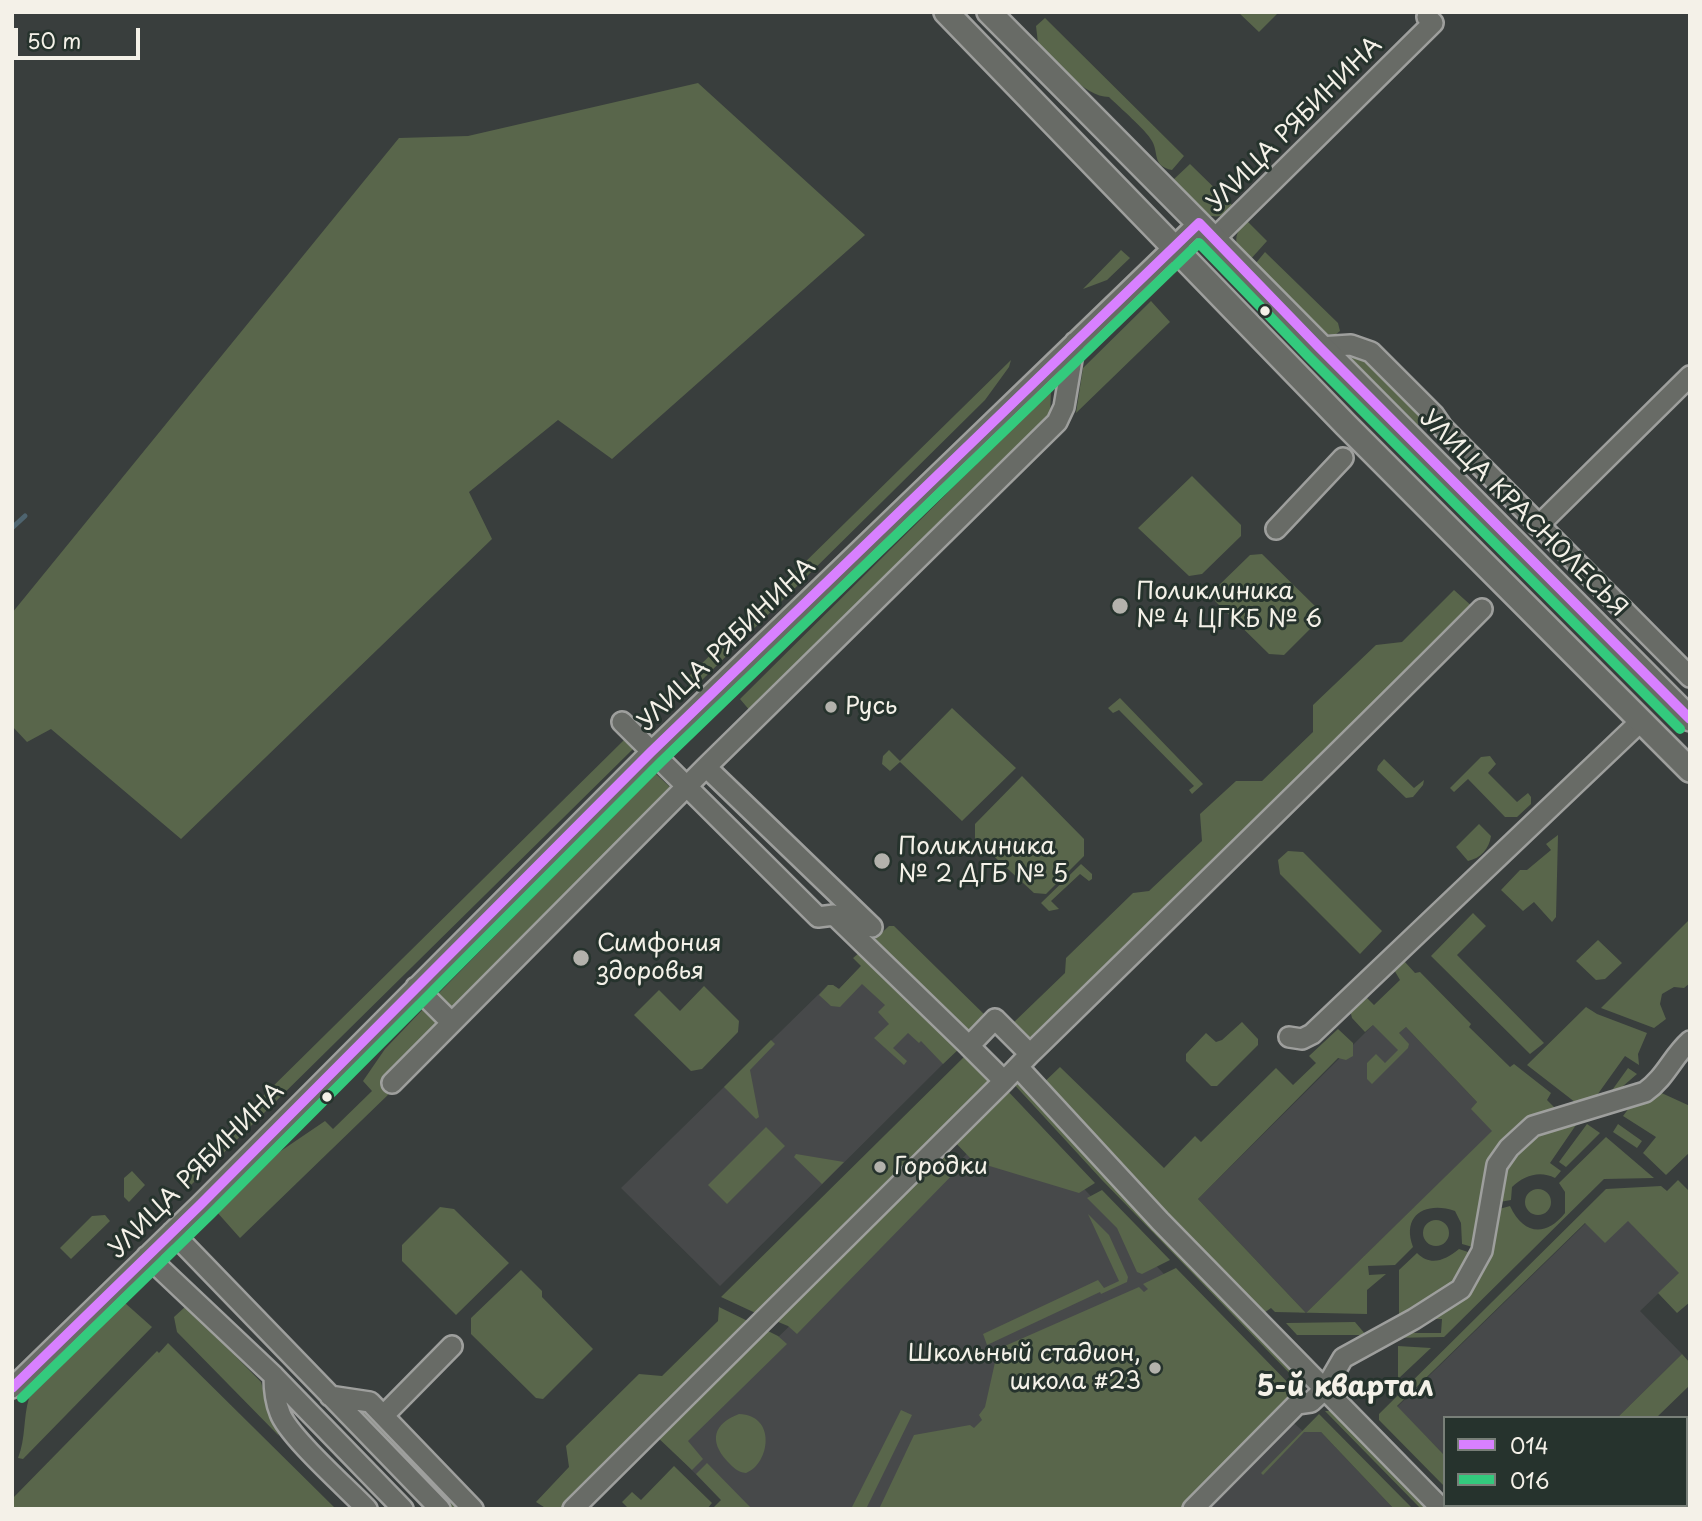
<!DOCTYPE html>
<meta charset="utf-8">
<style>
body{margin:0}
#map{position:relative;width:1702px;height:1521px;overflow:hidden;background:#393e3d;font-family:"Playpen Sans",sans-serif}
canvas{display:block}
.frame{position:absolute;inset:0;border:14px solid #f4f1e8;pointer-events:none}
.legend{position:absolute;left:1443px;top:1416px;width:245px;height:91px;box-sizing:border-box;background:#26332d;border:2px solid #787f78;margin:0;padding:9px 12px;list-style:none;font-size:21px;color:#f4f1e8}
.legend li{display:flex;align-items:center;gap:14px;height:35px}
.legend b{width:35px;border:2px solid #787f78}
.scale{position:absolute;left:14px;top:28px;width:126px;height:32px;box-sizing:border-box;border:4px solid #f4f1e8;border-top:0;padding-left:9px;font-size:21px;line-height:24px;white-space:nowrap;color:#f4f1e8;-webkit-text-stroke:5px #26332d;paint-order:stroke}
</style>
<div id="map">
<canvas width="1702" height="1521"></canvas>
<div class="frame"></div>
<ul class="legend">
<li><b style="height:9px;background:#d880ff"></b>014</li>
<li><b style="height:9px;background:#33ca7d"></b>016</li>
</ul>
<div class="scale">50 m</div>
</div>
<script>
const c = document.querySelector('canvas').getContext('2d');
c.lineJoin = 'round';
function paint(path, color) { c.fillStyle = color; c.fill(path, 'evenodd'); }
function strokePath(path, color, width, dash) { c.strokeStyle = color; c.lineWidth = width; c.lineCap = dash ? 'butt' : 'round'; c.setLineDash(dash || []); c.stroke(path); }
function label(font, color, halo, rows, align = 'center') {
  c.font = font + ' "Playpen Sans",sans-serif'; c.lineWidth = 6; c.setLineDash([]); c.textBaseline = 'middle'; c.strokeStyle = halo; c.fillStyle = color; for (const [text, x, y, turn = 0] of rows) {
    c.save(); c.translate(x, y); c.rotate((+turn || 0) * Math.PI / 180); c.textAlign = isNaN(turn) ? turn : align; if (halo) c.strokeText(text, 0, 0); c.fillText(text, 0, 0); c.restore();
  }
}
paint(new Path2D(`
 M861,966l91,89 -232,231 -99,-98 207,-203h5l6,4z
 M1382,1016l17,17 7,-6 71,75 -5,7 21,22 -187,182 -108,-114z
 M1011,1111l152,162 116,137 25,22h17l73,77h-664l-63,-64z
 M1628,1220l52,53 -40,38 42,43 -65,64h-172v38l-48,-49 189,-184z`), '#47494a');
paint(new Path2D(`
 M1238,12h41l-20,20z
 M1045,18l139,138 -12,14c-20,-4 -13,-17 -20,-29 -7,-12 -32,-33 -43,-44 -25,0 -54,-37 -71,-54l-2,-17z
 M698,83l167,152 -253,224 -54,-39 -89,72 23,47 -311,300 -130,-110 -24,13 -15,-16v-113l387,-475 69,-2z
 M1190,164l44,43c-8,7 -14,12 -26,8l-35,-35z
 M1247,221l20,20 -18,20c-15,-14 -18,-26 -2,-40z
 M1121,250l9,8 -23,22 -24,9z
 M1265,252l73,71 2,8 -5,4 -8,-1 -71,-71z
 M1151,301l19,21 -94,91 7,-45z
 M1343,350l27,8 54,54 -6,13z
 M1011,360l-2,7 -24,33 -288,285 -9,-8z
 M1051,390l-1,28 -299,294 -11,-13z
 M1192,476l49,49v11l-39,38 -13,2 -51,-48z
 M1262,554l56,55 -2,14 -32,32 -15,-1 -54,-53 -1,-11 36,-35z
 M1454,590l21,19 -441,437 -22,-22 53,-51 1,-15 67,-65 16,-2 53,-50 -2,-27 36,-33h26l51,-49v-27l63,-60 26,-3z
 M1120,698l83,86 -11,10 -3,-4 5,-4 -75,-76 -6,3 -5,-5z
 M952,708l64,60 -54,53 -62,-59 -10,9 -8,-7 1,-8 6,-6 11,11z
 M624,740l9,9 -442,436 -9,-9z
 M1490,756l6,8 -8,9 29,29 11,-9 3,4v7l-14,13h-12l-37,-38 -14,13 -4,-4 31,-31z
 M1384,759l30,29 10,-8 -1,5 -10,12 -7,1 -29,-28 1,-4z
 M655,773l17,16 -222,223 -15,-15z
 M1022,776l62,63v17l-38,38 -12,-1 -59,-54v-15z
 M1479,824l12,12c-2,13 -10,22 -23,25l-12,-14z
 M1558,835l-2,82 -4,5 -18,-20 -11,9 -22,-21 19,-20h7l24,-20 -5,-6z
 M1288,851l15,1 79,79 -22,23 -80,-80 -2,-14z
 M1081,864l11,10v5l-3,2 -9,-7 -29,27 8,8 -10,2 -8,-8z
 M1473,913l13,13 -29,29 87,88 -14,11 -99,-98z
 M1690,919v64l-6,5 -10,-1 -12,7 -2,10 6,15 -12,9 -53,-20z
 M889,926h5l96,94 -20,20 -97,-99z
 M1598,940l24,23 -17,16 -9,1 -20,-19z
 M859,953l102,94 -18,17 -22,-23 -2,2 -11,-10 -15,15 14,13 -3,4 -30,-27 15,-14 -11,-12 7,-7 -23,-21 -22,23 -9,-1 -12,-11 9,-10h5l6,4 22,-23 -8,-8z
 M1400,962h5l10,11 5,-1 51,52 -2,3 41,40 4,-3 37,29 -4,7 12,12 -49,27 -34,109 -14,-4 -1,-21 -6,-12c-29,-10 -54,4 -42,36l-18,18 -27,1 1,9 17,-1 -19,16v24l-92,-2 -4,-4 -10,7 -222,-228 21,-20 104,101 31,-32 6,6 75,-74 17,17 23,-22 -7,-7 29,-27 15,14v13l-7,4 -8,-2 -140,141 108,114 186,-182 -21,-22 6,-7 -71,-75 -7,6 10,11 -1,4 -36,36 -5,-5v-16l9,-9 9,9 13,-13 -25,-25 -8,7 -13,-14 -2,-8 15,-14 9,9 26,-25 -7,-12z
 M704,986l35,35 -1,11 -36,37 -11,2 -57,-56 25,-25 21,21z
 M426,1006l14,15 -58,60 10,10 -152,147 -24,-27 53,-52 56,-38 8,8 39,-38 -9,-10 22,-32z
 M1586,1007l11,7 50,19 -9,21 1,11 -14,-9 -35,49 -10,1 -53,-41z
 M1242,1022l16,17v6l-41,41h-6l-25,-25v-7l20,-21 10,9 6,-2z
 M771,1040l4,4 -25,26 9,47 -3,2 -32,-32z
 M968,1053l29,28 -235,235 -41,-19z
 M1628,1068l9,6 -30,26h-2z
 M1018,1074l286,301 -7,6 -195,-201 -91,-99z
 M1004,1087l91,96 -16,10 -106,-32 -21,-22z
 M1655,1090l35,16v46l-24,23 -23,-22 13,-16 -33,-21 12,-16z
 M1568,1118l8,7 -26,38 11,8 -6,7c-16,-8 -31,-2 -43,9l-1,13 -17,3 7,-34 35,-36z
 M1587,1124l13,9 -34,34 -7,-5z
 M1618,1124l24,17 -5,7 -24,-16z
 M766,1127l19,19 -58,58 -19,-19z
 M1606,1137l48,41 -50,1 -160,158 -58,1 7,-5h48l1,-14h-18l40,-27 28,-81 18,-5c13,28 35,32 55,7v-21l-6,-9z
 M944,1147l18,18 -165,169 -9,-8 -17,-7z
 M796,1154l48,8 -22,22 -28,-27z
 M132,1171l13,14 -16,17 -5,-5v-19z
 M1678,1180l12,12v110l-13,11 -19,-20 21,-20 -51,-52 -23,22 -20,-20 -188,183 48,50v31l-66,-67v-6l227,-225 55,-3 6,5z
 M1525 1202a13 13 0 1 1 26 0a13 13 0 1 1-26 0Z
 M1102,1190l68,70 -28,14 -5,-2 -20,-44 -30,-30z
 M440,1207l14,2 55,54 -53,52 -54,-54v-16z
 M1088,1214l21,21 19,42 -1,5 -26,12 -1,-2 -113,53 -4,-11 115,-54 6,8 15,-7z
 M105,1215l5,6 -39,38 -11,-11 32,-32z
 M1423 1233a13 13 0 1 1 26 0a13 13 0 1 1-26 0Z
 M1459,1249l15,5 -17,30 -42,31h-16v-45l18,-17c14,14 28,7 42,-4z
 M1176,1268l122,125v3l-28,21 -1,6 -83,86h-307l35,-74 56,-10 4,3 8,-8 -3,-5 6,-8 13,-58 141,-62 5,5 4,-3 -5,-5z
 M521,1270l21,21v6l51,52 -50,50 -7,-1 -65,-64v-16z
 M125,1303l27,24 -129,132 -5,-1c8,-20 5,-40 11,-60z
 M186,1306l75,76 11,38 7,16 -102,-104 -3,-15z
 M719,1307l35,17 -185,185h-22l-11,-7 33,-35 -3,-21 73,-72 23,2 56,-55z
 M1355,1322l11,13h-69l-11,-12z
 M762,1328l16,8 9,8 -99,97 15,18 -11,11 -38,-36z
 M168,1343l168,166h-324v-10l145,-148 2,2z
 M1398,1346l33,2 -33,31z
 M1682,1354l8,9v22l-34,33h-39z
 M352,1406l10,1 98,102h-9z
 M901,1410l11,5 -46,94h-15z
 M1325,1411h16l97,98h-17z
 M739,1414c38,1 31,50 7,59 -9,-1 -12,-5 -19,-12 -18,-20 -14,-37 12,-47z
 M1319,1414l94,95h-19l-73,-77h-17l-41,43 -2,-2z
 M707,1463l45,46 -39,-1 8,-8 -25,-26z
 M674,1466l38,37 -5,6h-78l-7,-7 10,-10 9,8z`), '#59664b');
strokePath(new Path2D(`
 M12,528l13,-12`), '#4e646f', 5);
const minor = new Path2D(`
 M1214,239l219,-216 -6,-6
 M1319,347l32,-2 20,7 63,63 9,13 247,249
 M1538,526l152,-150
 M1276,529l67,-71
 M622,722l196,195 16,-2 135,131
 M706,767l166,160
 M416,987l35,35
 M995,1019l35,35 -26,27 -35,-35z
 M1289,1037l13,2 10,-5 329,-313
 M1030,1054c151,-148 303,-295 452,-445
 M1018,1067l142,154 282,288
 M392,1083l314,-316 351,-345 7,-15 11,-65
 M172,1232l268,277
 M147,1256l127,120 129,133
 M274,1376c0,12 1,25 6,37 8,23 68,76 87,96
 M12,1388l189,-184 450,-452 548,-529
 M330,1396l40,6 103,107
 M384,1415l68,-69
 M573,1509l431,-428
 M1193,1509l104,-105 14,-2 14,-13 18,-31 71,-39 47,-30 21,-38 15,-86 12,-17 24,-22 112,-34c21,-15 27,-35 45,-51`);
const major = new Path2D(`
 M946,12l400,413 344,345
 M989,12l701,707`);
strokePath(minor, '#9e9f9d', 24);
strokePath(major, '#9e9f9d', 28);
strokePath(minor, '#686b66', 19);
strokePath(major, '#686b66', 23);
strokePath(new Path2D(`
 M12,1388l189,-184 450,-452 548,-529 120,124 371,372`), '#d880ff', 10);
strokePath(new Path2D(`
 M22,1398l189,-184 450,-452 538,-519 110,114 371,372`), '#33ca7d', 10);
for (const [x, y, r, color] of [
 [1265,311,6,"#f4f1e8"],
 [1120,606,9,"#b3b2ac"],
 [831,707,7,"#b3b2ac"],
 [882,861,9,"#b3b2ac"],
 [581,958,9,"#b3b2ac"],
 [327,1097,6,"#f4f1e8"],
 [880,1167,7,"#b3b2ac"],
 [1155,1368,7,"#b3b2ac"]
]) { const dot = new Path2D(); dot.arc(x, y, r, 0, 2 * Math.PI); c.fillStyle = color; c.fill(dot); strokePath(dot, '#26332d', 2.5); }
label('24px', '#f4f1e8', '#26332d', [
 ["УЛИЦА РЯБИНИНА",1295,125,-45],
 ["УЛИЦА КРАСНОЛЕСЬЯ",1523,514,45],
 ["УЛИЦА РЯБИНИНА",727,645,-44],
 ["УЛИЦА РЯБИНИНА",197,1171,-45]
]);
label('24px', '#f4f1e8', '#26332d', [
 ["Поликлиника",1136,592],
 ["№ 4 ЦГКБ № 6",1136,620],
 ["Русь",845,707],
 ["Поликлиника",898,847],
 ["№ 2 ДГБ № 5",898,875],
 ["Симфония",597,944],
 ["здоровья",597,972],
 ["Городки",894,1167],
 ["Школьный стадион,",1141,1354,"right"],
 ["школа #23",1141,1382,"right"]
], 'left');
label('bold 28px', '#f4f1e8', '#26332d', [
 ["5-й квартал",1345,1388]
]);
</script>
